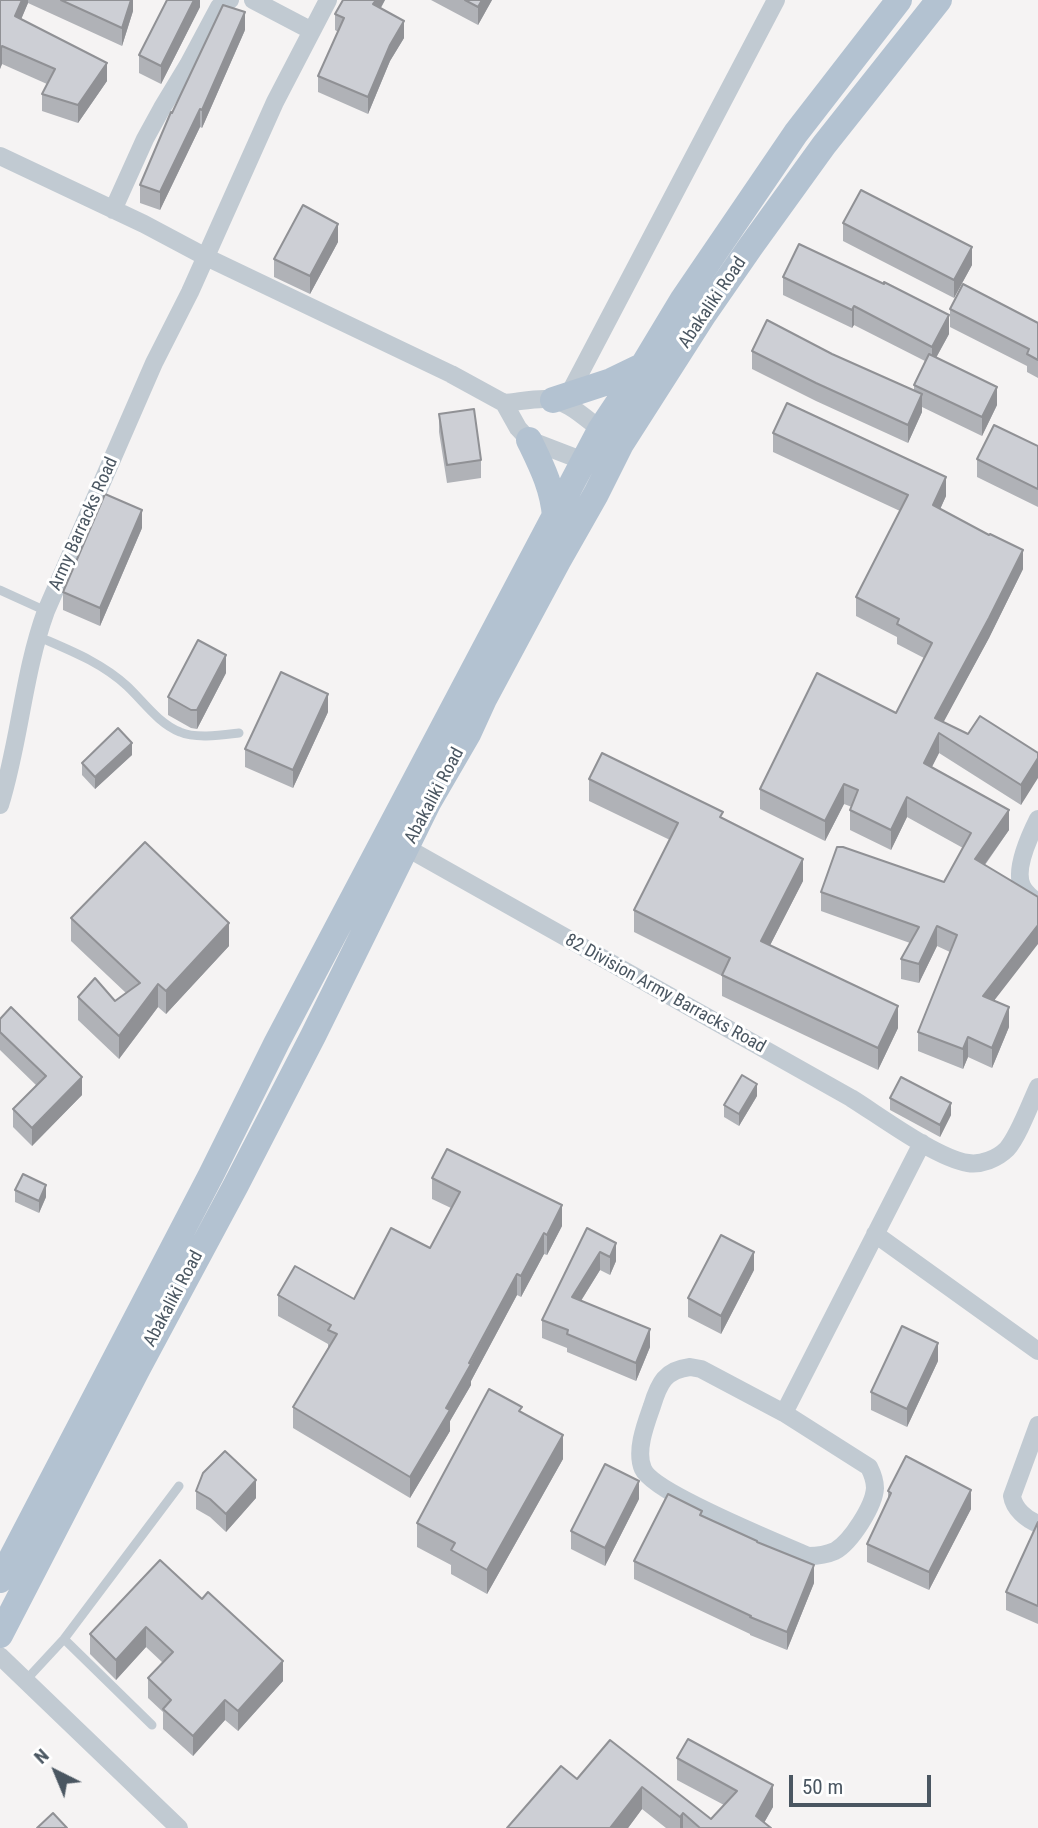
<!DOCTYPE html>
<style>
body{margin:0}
#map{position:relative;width:1038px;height:1828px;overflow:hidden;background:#f5f3f3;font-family:"Roboto Condensed",sans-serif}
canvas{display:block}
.north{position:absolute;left:21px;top:1737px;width:70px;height:70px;-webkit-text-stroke:5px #fff;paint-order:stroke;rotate:317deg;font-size:19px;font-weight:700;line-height:28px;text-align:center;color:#4a5661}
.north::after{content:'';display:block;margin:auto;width:24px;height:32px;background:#4a5661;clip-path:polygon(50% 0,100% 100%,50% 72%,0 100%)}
.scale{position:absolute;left:789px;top:1775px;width:142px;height:32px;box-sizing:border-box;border:4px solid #4a5661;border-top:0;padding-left:9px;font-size:21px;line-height:24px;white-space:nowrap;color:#4a5661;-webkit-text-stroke:5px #fff;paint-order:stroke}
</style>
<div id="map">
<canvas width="1038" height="1828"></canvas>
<div class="north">N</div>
<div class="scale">50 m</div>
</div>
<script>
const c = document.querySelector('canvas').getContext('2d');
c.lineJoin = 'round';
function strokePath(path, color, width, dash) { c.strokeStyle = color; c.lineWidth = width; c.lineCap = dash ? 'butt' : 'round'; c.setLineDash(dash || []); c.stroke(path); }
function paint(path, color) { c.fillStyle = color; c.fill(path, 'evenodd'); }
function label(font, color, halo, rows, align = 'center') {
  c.font = font + ' "Roboto Condensed",sans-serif'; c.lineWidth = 6; c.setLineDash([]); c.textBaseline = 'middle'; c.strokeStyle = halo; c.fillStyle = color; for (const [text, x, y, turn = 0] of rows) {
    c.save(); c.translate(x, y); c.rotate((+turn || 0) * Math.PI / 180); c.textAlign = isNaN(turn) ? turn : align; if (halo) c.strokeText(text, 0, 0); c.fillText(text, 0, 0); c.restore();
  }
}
strokePath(new Path2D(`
 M0,590l46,21
 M37,636c32,14 64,26 90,50 17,16 31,37 53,46 16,7 42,3 59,1
 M64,1639l88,86
 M26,1680l38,-41 115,-153`), '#c1cad2', 9);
strokePath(new Path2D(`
 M253,0l59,31
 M0,156l144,68 62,33 245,117 53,29 14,25 11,12 65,25
 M113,210l32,-71 17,-31 26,-43 31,-58 11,-7
 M568,396l208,-396
 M504,403c13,-1 27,-4 40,-4 26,0 44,23 64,36
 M0,805c20,-64 23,-131 46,-194l108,-248 36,-71 85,-190 53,-102
 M1038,819c-8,16 -24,50 -16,67 3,7 10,12 16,17
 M407,848l444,250c29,18 85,60 117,65 13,2 29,-4 39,-14 12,-14 23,-45 31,-62
 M875,1234l163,117
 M690,1367l11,2 83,44 85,54c3,6 6,13 6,21 -1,18 -24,54 -40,63 -9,4 -17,5 -27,5 -29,-13 -155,-63 -165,-87 -8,-18 3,-46 9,-63 7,-23 13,-36 38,-39z
 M784,1413l138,-270
 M1038,1425l-26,71c2,13 14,23 26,28
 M0,1656l179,172`), '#c1cad2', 18);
strokePath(new Path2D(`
 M553,400l58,-19 29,-14
 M529,440c12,25 24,48 26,77
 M0,1580l211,-405 66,-133 323,-612 42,-63 41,-68 113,-166 103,-133
 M0,1635l138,-267 98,-183 77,-149 115,-233 40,-69 16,-35 74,-138 38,-67 25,-50 83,-130 47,-68 73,-101 115,-145`), '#b3c2d1', 26);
paint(new Path2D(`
 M0,0h133v11l-11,35 -94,-43 -7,16 86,62 -29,42 -36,-12v-17l5,-10 -45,-20 -2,5z
 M200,0v7l-39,77 -22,-11v-18z
 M385,0l-4,8 23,30 -14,23 -22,53 -50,-22v-16l20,-44 -3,-2v-16z
 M431,0h61l-14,25z
 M245,30l-43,98 -2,-1 -40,83 -20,-7v-18l32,-72z
 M843,223l129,42 -18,33 -111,-57z
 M338,242l-28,52 -36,-17v-18z
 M783,277l166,57 -13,24 61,47 -15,31 -60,-29v5l-14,31 -92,-42 -64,-32v-18l80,3 82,37v-6l11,-24 -71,-36 -2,3 -69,-33z
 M950,309l88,14v55l-11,-6v-6l-77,-39z
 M439,414l42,46v18l-34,5 -8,-51z
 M773,433l173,63 -6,13 83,60 -34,69 -46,84 25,12 70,19 -17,52 -82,-52 -7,14 77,63 -24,35 10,136 14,26 -17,41 -24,-11 -5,12 -45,-18v-19l32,-80 -13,-6 -18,37 -18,-4v-20l9,-16 -89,-32v-19l123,-10 19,-34 -56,-31 -16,33 -41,-20v-20l2,-3 -8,-3 -19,37 -65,-32v-20l136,-76 28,-55 -27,-14v-7l-41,-21v-19l44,-86 -127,-59z
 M1038,446v61l-61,-30v-18z
 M142,528l-42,98 -37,-16v-18z
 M226,673l-29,56 -6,-1 -23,-13v-18z
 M328,712l-35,76 -48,-21v-18z
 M132,755l-37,34 -13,-14v-12z
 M589,779l134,39 80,63 -33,64 128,83 -20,42 -156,-74v-20l-88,-44v-22l36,-70 -81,-39z
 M71,918l158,28 -63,68 -8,-7 -39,52 -41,-39v-23l37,4 11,-8 -55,-52z
 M0,1019l82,76 -50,51 -19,-19v-18l24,-23 -37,-36z
 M757,1096l-18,30 -15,-9v-12z
 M890,1098l61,17 -11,22 -50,-27z
 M432,1178l130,48 -15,29 -3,-1 -23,43 -4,-2 -46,86v4l-21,36v10l-40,67 -117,-70v-21l35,-59v-4l-50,-28v-21l76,4 76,-51 21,-40 -19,-9z
 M15,1190l31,7 -7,16 -24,-11z
 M587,1228l29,33 -6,14 -10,-5 -19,31 69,46 -14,34 -69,-29v-4l-25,-10v-18z
 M754,1270l-33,64 -33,-17v-19z
 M938,1361l-31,66 -36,-17v-18z
 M522,1413l41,46 -76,135 -36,-20v-9l-34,-18v-24z
 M196,1491l60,7 -30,34 -16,-15 -14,-8z
 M888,1491l83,18 -42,81 -62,-28v-18l21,-44z
 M639,1499l-34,67 -34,-17v-18z
 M702,1515l55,27 57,41 -27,67 -37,-15v-1l-116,-55v-18z
 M1038,1522v102l-32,-14v-18z
 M160,1560l123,121 -45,50 -13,-11 -32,36 -30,-27v-17l-15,-14v-20l15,-15 -17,-16 -30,33 -26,-26v-20z
 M610,1740l101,79 13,-14 -47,-25v-22l96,49 -9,16 7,5h-105l-24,-19 -14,19h-121l70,-49z`), '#b0b2b7');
paint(new Path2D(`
 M22,0h6v3l-13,31v-18z
 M131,0h2v11l-11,35v-18z
 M194,0h6v7l-39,77v-18z
 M376,0h9l-12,21v-17z
 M482,0h10l-14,25v-18z
 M245,12v18l-43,98v-18z
 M404,21v17l-14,23 -22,53v-17l22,-52z
 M2,46v18l-2,5v-18z
 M107,63v18l-29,42v-18z
 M200,109v18l-40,83v-18z
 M338,224v18l-28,52v-18z
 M972,247v18l-18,33v-18z
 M854,306v19l-2,3v-18z
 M949,315v19l-17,31v-18z
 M997,387v18l-15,31v-19z
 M922,394v18l-14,31v-18z
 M946,477v19l-13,29v-20z
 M142,510v18l-42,98v-18z
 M1023,550v19l-34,69 -54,100v-20z
 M226,655v18l-29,56v-19z
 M328,694v18l-35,76v-18z
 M939,733v20l-15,29v-19z
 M132,743v12l-37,34v-12z
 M1038,758v20l-17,27v-20z
 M844,784v20l-19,37v-20z
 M907,797v20l-16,33v-20z
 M1009,810v20l-34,48v-19z
 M803,859v22l-42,82v-22z
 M229,923v23l-63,68v-23z
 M1038,925v19l-55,71v-19z
 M937,926v20l-18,37v-19z
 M158,984v23l-39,52v-23z
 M898,1006v22l-20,42v-22z
 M1009,1007v20l-17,41v-20z
 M968,1037v20l-5,12v-20z
 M82,1077v18l-50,51v-18z
 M757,1084v12l-18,30v-12z
 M951,1103v12l-11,22v-12z
 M46,1185v12l-7,16v-12z
 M562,1205v21l-15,29v-20z
 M544,1233v21l-23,43v-21z
 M616,1243v18l-6,14v-18z
 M600,1252v18l-28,45v-18z
 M754,1252v18l-33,64v-18z
 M517,1274v21l-46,86v4l-21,36v10l-40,67v-21z
 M650,1329v18l-14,34v-18z
 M938,1343v18l-31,66v-18z
 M563,1435v24l-76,135v-24z
 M256,1480v18l-30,34v-18z
 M639,1481v18l-34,67v-18z
 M971,1490v19l-42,81v-18z
 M814,1565v18l-27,67v-18z
 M146,1627v20l-30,33v-20z
 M283,1661v20l-45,50v-20z
 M225,1700v20l-32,36v-20z
 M773,1785v22l-12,21 -5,-12z
 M642,1787v22l-14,19h-18z
 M683,1813v15h-3v-11z`), '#909195');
const building = new Path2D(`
 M0,0h22l-7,16 92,47 -29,42 -36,-11 13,-25 -53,-23 -2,5z
 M61,0h70l-9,28z
 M167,0h27l-33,66 -22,-11z
 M343,0h33l-3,4 31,17 -14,24 -22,52 -50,-21 26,-58 -9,-4z
 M465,0h17l-4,7z
 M223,5l22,7 -43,98 -2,-1 -40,83 -20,-7 31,-73 1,1z
 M861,190l111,57 -18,33 -111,-57z
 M303,205l35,19 -28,52 -36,-17z
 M799,244l85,40v-2l65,33 -17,32 -78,-41 -2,4 -69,-33z
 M963,284l75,39v37l-11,-6 2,-5 -79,-40z
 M767,320l65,34 90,40 -14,31 -92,-42 -64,-32z
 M929,354l68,33 -15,30 -68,-32z
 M787,403l159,74 -13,28 56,30 1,-1 33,16 -34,68 -54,100 33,16 12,-18 58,37v5l-17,27 -82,-52 -15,30 85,47 -34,49 63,38v28l-55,71 26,11 -17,41 -24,-11 -5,12 -45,-17 39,-97 -20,-9 -18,38 -18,-5 18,-32 -98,-35 16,-45h6l101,35 27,-49 -64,-36 -16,33 -41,-20 8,-20 -14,-6 -19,37 -65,-32 57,-116 79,40 36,-70 -35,-19 2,-5 -43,-22 52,-102 -135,-62z
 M474,409l7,51 -34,5 -8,-51z
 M994,425l44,21v43l-61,-30z
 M105,494l37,16 -42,98 -37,-16z
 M198,640l28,15 -29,55h-6l-23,-13z
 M281,672l47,22 -35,76 -48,-21z
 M118,728l14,15 -37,34 -13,-14z
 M602,753l121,59 -3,5 83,42 -42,82 137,65 -20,42 -156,-73 8,-17 -96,-48 44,-87 -89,-44z
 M145,842l84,81 -63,68 -8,-7 -39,52 -41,-39 17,-19 20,23 25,-18 -69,-65z
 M11,1007l71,70 -50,51 -19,-19 33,-33 -46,-44v-13z
 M742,1075l15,9 -18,30 -15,-9z
 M901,1077l50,26 -11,22 -50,-27z
 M447,1149l115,56 -15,30 -3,-2 -23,43 -4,-2 -48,89 2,1 -25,44 4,2 -40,67 -117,-70 44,-73 -9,-4 3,-5 -53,-30 17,-29 59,33 37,-71 39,20 30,-56 -28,-14z
 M23,1174l23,11 -7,16 -24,-11z
 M587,1228l29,15 -6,14 -10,-5 -28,45 78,32 -14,34 -69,-29 1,-4 -26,-10z
 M721,1235l33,17 -33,64 -33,-18z
 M902,1326l36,17 -31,66 -36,-17z
 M489,1389l33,18 -3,4 44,24 -76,135 -36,-20 4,-7 -38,-20z
 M225,1451l31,29 -30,34 -16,-15 -14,-8 7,-18z
 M906,1456l65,34 -42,82 -62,-28 24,-51 -3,-2z
 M605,1464l34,17 -34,67 -34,-17z
 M668,1494l34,17 -2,4 57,26v1l57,23 -27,67 -37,-15 1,-1 -117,-55z
 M1038,1522v84l-32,-14z
 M160,1560l42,39 6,-7 75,69 -45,50 -13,-11 -32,36 -30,-27 8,-9 -23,-22 25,-26 -27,-25 -30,33 -26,-26z
 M688,1739l85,46 -17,31 15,12h-71l-17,-15 -3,4 -38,-30 -32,41h-103l54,-62 16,13 33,-39 101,79 26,-28 -60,-33z
 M53,1813l14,15h-30z`);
paint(building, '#cdcfd5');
strokePath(building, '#909195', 2);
label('18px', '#4a5661', '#fff', [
 ["Abakaliki Road",713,303,-56],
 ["Army Barracks Road",84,524,-66],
 ["Abakaliki Road",435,796,-62],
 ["82 Division Army Barracks Road",665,994,29],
 ["Abakaliki Road",174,1299,-62]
]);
</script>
